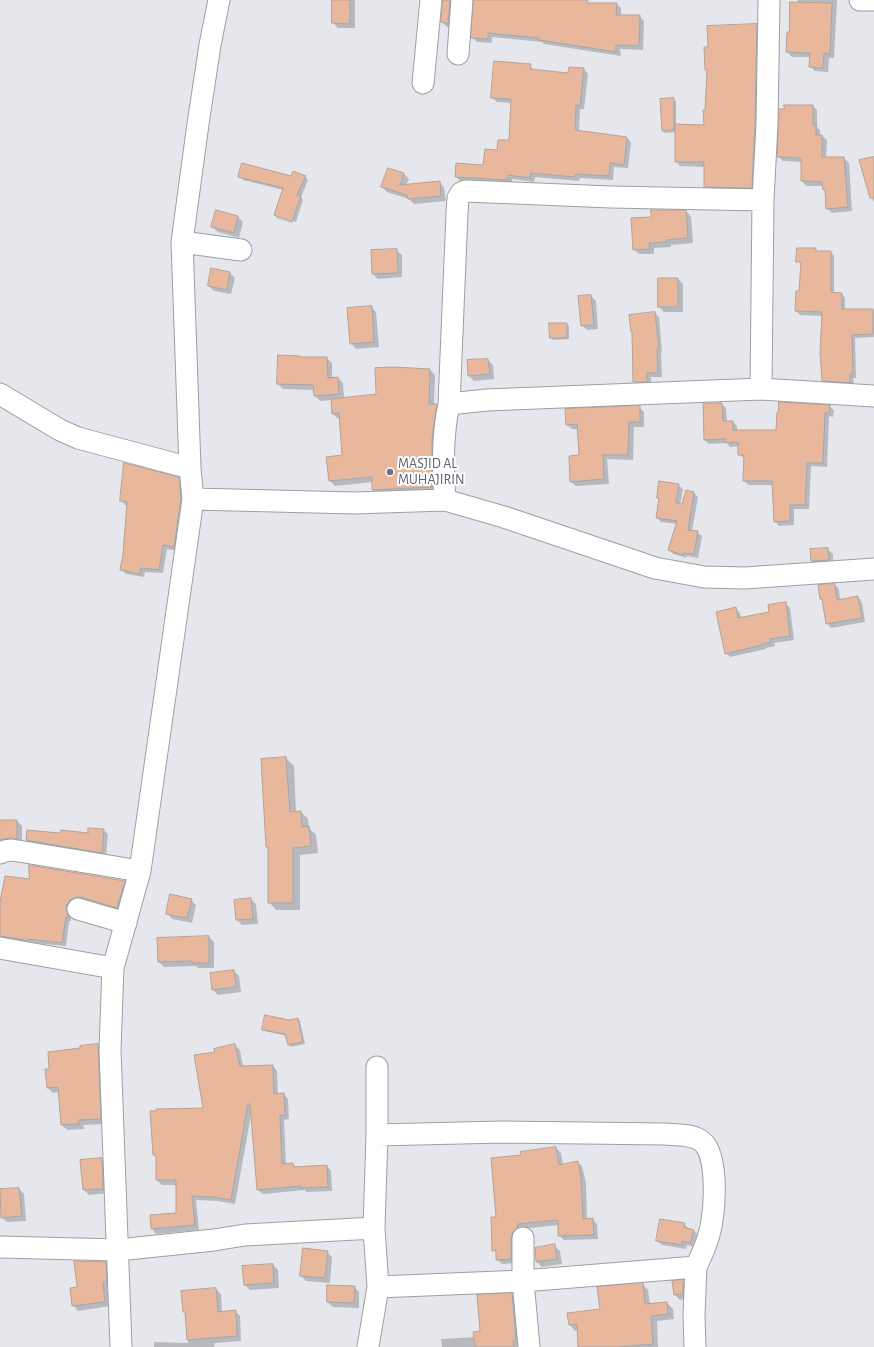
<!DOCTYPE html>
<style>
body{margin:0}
canvas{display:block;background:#e5e7ed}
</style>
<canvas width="874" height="1347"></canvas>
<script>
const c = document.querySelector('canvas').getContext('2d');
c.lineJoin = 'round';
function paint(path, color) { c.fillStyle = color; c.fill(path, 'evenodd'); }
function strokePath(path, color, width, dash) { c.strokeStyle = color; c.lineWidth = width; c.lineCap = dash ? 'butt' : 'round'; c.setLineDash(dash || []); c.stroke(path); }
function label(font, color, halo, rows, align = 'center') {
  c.font = font + ' "Alegreya Sans",sans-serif'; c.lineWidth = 4; c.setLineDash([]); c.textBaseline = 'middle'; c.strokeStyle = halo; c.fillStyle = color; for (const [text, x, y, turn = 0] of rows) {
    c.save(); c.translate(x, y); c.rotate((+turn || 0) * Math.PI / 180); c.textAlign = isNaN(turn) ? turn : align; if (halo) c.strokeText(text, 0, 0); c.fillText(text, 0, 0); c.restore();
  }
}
paint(new Path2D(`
 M333,0h22v28h-17l-5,-5z
 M444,0h12l-3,27h-6l-5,-5z
 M475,0h94l18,1 3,3h26l5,4v8h18l5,5 -1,29 -23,-1 1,7 -77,-12 -2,-2 -50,-5v6l-15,-1 -5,-5z
 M798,0h39l-3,58h-5l-1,14 -13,-1 -5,-5 1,-9h-19l-5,-5z
 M756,25l5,5 -5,162 -46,-1 -5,-5v-19l-25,-1 -4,-5v-29l-11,1 -2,-2 11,-32 2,3v23l29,1 3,-54 -2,-2 3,-22z
 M530,65l4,5 35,4 1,-6 14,1 4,5 -4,35h-4l-1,22 48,7 4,4 -3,26 -14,-1 -1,13 -33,-2 -1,3 -44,-4 -1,5 -22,-3v4l-52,-2 -4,-5 28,-10 14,-15 12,-10 2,-38 -15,-1 -5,-5z
 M813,106l4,4v17l3,3v6h2l5,4 -1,18h18l5,5 3,48 -20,2 -5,-5 -1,-16 -2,-2v-4h-18l-4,-5v-19l-19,-1 -5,-5z
 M874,158v45l-13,-42z
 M404,174l5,5 -3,6 33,-3 5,5 2,14 -32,3 -5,-5 -22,-7 -5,-5z
 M239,176l66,1 3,3 -7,17 2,3 -7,22 -18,-6v2l17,6 -17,-5 -3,-4 9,-25 -41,-10z
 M686,211l5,6 2,26 -22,2v2l-17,1v6h-15l-5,-5 18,-31z
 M238,217l5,5 -4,16 -21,-6 -6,-5z
 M815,249l3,3h13l3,4v37l8,1 3,4v12h27l2,1v26l-19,1 1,40h-3l1,8 -27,-2 -4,-4v-64l-23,-1 -4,-4 4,-19 2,-27 -4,-4z
 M396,250l6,5v22l-24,2 -5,-5z
 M230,273l5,5 -4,16 -17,-3 -5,-5z
 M659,279h19l5,5v28h-19l-5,-5z
 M591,296l5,5 2,28 -11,1 -5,-5z
 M371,307l5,5 3,35 -23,2 -5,-6z
 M655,313l4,4 3,36h-1l1,24h-11v8l-12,1 -5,-4 -1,-49 -1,-1z
 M567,324l2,2v13l-16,1 -2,-2z
 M300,357l1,1h26l5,5v15h6l5,5 1,15 33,-3 -1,-26 54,1 5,5 -1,30h2l5,5 -4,82 -58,3 -6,-5v-8l-38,4 -5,-5 13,-25 -3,-38 -2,1 -5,-5 -1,-14 -12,1 -5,-5 -1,-6 -31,-1 -5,-5z
 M488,360l5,5 1,14 -20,2 -5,-5z
 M722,404l4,4 1,14h6l4,4v5h40l53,-25 4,5 -1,6 -4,-1 -2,51 -16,-1 -2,43h-15v16l-15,1 -4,-5 -2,-36h-24l-5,-4v-22l-5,-5v-8l-9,1 -3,-4 -18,1 -4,-4z
 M639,407l5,5v15h-10l-1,33 -26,-1 2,25 -33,2 -5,-4 9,-26 -1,-27h-7l-5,-4z
 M178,478l5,5 2,21 -7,47 -11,-2 -4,24 -18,-1 -1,5 -18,-3 -5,-5 3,-15 4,-49h-3l-4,-5z
 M678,485l5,4 -3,16h3l11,-12 4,4 -6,34 5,1 5,4 -4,22 -11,-2v2l-14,-4 -4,-4 8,-26 -16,-2 -4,-4 3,-18 -2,-2z
 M827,549l6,5v11l-16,1 -5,-5z
 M835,585l4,4 1,11 18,-3 4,5 3,20 -34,6 -4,-5 -4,-21 -2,-3 -2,-13z
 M786,604l4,4 4,32 -20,3 1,3 -9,2v1l-36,8 -4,-4 10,-45 4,5 1,5 29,-5z
 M286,758l8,8 2,46h5l7,7 1,9 7,7 2,18 -18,2v55h-24l-7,-8v-53l-2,-3z
 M0,821h17l5,5v17l-22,1z
 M103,830l5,4 -2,22 -75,-12 -4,-4 34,-6h28z
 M30,880l94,2 4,3 -7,26 -51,-2 1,12h-2l-3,25 -66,-6v-35z
 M251,899l5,5 2,20 -16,1 -5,-5z
 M191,900l5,5 -4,18 -20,-4 -5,-6z
 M209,937l5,5v26h-16l-2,-2 -32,1 -5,-5z
 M234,971l5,5 2,16 -23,3 -5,-5z
 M298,1019l2,2 5,23 -14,3 -2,-2 -2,-9 -22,-5 -2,-2z
 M98,1045l5,5 2,74 -22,1 1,4 -17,1 -5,-5 -3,-33 -6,1 -5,-5 2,-18 31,-21z
 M235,1045l5,5 3,17 30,-1 4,5 1,23h6l4,5 1,20 -5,1 2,44h7l4,4 30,-2 4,5 1,20 -26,1 -1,-2 -42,4 -5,-4 -7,-75 -16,89 -17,-3 -22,-1 3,30 -43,4 -4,-5 25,-15v-29h-15l-5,-5v-22l-3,-3 50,-46 12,-56z
 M556,1148l5,5 2,12 14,-3 5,4 4,17 1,36h5l5,5 1,15 -34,1 -5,-5v-10l-37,4 -7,34 -13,1 -5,-5v-5l-4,-4 4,-32 25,-62z
 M102,1159l5,5 1,29 -19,2 -5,-5 -3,-29z
 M19,1189l5,5 2,27 -19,1 -5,-5 -2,-27z
 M684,1224l5,5 4,1 5,5 -4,12 -7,-2 -1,4 -24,-4 -5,-4z
 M554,1246l6,5 2,13 -20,3 -5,-5 -1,-13z
 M327,1252l5,5 -2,26 -24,-2 -5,-5z
 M105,1263l6,5v19h-4l3,19 -32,5 -5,-6 5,-17z
 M273,1265l5,5 1,18 -29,2 -5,-5z
 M683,1281l5,5v12l-8,2 -5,-5 -1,-13z
 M642,1284l6,6 2,14 17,-1 6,6 1,10 -17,2 1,26h-79l-1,-17 -3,1 -5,-6 32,-15z
 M328,1286l26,1 5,5v16l-26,-1 -5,-5z
 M216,1289l5,5 1,18 13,-1 5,5 1,25 -26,2 -1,4h-60v-5l34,1 -1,-29 -3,-2z
 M512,1294l5,5 4,46h-3v2h-76l-1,-8 34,-2 6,-5z`), '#0003');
const building = new Path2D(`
 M332,0h18v24l-18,-1z
 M443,0h7l-2,23 -7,-1z
 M474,0h114l-1,3h30l-1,12h24l-1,31 -23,-1v7l-77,-12v-2l-51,-5v6l-17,-1z
 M790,2l42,1 -2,51 -6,-1 -1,15 -14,-1 1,-14 -24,-1 1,-20h2z
 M757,24l-2,100 -3,64 -48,-1v-25h-29v-38l29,1 -1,-15h2l2,-40h-2l-1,-23h4l-1,-21z
 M494,61l37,3 -1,5 38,4 1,-6 15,1 -4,38 -4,-1 -1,25 52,7 -3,28 -14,-2 -1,13 -33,-2 -1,3 -44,-4 -1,5 -22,-3v5l-53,-3 1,-14 27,2 2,-16 12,1 1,-10h11l2,-41 -20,-1z
 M674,98v32l-12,1 -2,-32z
 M784,105h29v20h3v10h6v22h22l4,50 -22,2 -1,-19h-2l-1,-8 -21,-1v-23l-24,-1 2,-48h5z
 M874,157v41h-4l-11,-38z
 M242,163l49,13 2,-5 13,5 -9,19 4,1 -9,26 -18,-7 9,-27 -45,-11z
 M388,168l16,5 -4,12 40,-4 1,15 -33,3 -1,-4 -26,-8z
 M216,210l22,6 -4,17 -23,-6z
 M651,210h35l2,28 -22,2v2l-17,1 1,6 -17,1 -2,-32 20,-1z
 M797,248h19v3h15v41l11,1v16h31v25l-21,1 1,39h-3v9l-28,-2 -2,-28 2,-41 -27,-1 1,-20h3l2,-29h-5z
 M397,249l1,24 -26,1 -1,-24z
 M211,268l19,4 -3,18 -19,-4z
 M658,278h20v29h-20z
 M591,295l3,30 -13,1 -3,-30z
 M372,306l2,36 -24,2 -3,-36z
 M655,312l4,37h-2l1,24h-11v9h-14l-1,-50h-1l-2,-17z
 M549,323h18v15h-17z
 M278,355l22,1v1h27l1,21 10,-1 1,17 -25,2 -1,-11 -36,-1z
 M488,359l2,15 -22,2 -1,-16z
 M394,367l36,2 -1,35h8l-5,35v48l-60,3v-13l-43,4 -3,-24 16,-2 -3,-42 -7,1 -1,-15 45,-5 -1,-26z
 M779,402l51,3 -1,8h-4l-2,50h-16l-2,42h-15v16l-16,1 -2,-41h-29l1,-26h-6v-13l-13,1v-4l-21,1 -1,-37h19l1,18h10v9h43l1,-18h1z
 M640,406v16h-11l-1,33h-25l1,24 -34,3 -1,-26 10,-1 -2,-31 -11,1 -1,-16z
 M124,463l55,14 2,22 -7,48 -11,-2 -4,25 -18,-2 -1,6 -20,-4 3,-16 4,-52 -7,-1z
 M659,481l20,3 -3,19 6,1 4,-14 8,2 -6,38 10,1 -4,23 -11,-1v2l-15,-5 9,-29 -21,-3 3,-20h-2z
 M828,548l1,12 -18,1 -1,-12z
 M835,584l2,16 21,-4 4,22 -36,6 -4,-25h-2l-2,-14z
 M786,602l4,34 -20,3 1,3 -9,2v1l-37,9 -9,-42 20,-5 2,11 31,-6 -1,-7z
 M286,757l4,55 11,-1 1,16 7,-1 2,20 -18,2v55h-25v-56h-2l-5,-88z
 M0,820h17v19l-7,-1 -10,2z
 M88,828l16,1 -2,24 -76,-13 1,-10 33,3 1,-3 27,3z
 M29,865l96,16 -8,27 -36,-11h-5l-6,3 -4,6 2,12 -2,-1 -4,26 -33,-4v1h-4l-25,-4v-34l5,-26 24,3z
 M170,894l22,5 -5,19 -21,-4z
 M251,898l2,21 -17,1 -2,-20z
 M209,936v27h-17v-2l-34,1 -1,-24z
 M234,970l2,17 -24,3 -2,-17z
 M265,1015l24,5 9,-2 5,24 -15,3 -3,-11 -23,-4z
 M98,1044l3,75 -22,1v4l-18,1 -3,-38 -11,1 -2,-19h4l-1,-17 32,-4v-2z
 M235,1044l5,22 33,-1 1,29 10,-1 1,22h-5l2,49 11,-1 1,4 33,-2 1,22 -27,1v-2l-44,4 -7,-86h-2l-17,96 -19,-3 -20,-1 3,29 -44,4 -1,-14 26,-2v-33h-20v-25h-3l-3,-44h6v-2l47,-1 -9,-53 21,-3 -1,-3z
 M556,1147l3,18 19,-4 3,17 2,41 10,-1 1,17 -36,1v-16l-40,4v3l-5,5 -2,6v21l-15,1v-10l-4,1 -1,-34h5l-5,-59 30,-3 -1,-3z
 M102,1158l1,31 -20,1 -3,-30z
 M19,1188l3,28 -21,2 -1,-29z
 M660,1219l25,4 -1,4 10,3 -4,13 -8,-2v4l-26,-4z
 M555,1244l2,15 -21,3 -1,-14z
 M303,1248l25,3 -3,27 -25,-2z
 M74,1261l32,1 1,20h-4l2,20 -33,4 -2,-18 7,-1z
 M273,1264l1,19 -30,2 -2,-19z
 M683,1280v14l-9,1 -2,-14z
 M643,1283l2,21 22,-2 1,12 -17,2 2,28 -36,3h-39l-1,-23 -8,1 -2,-12 33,-4 -3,-22z
 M327,1285l28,1 -1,17 -27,-1z
 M216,1288l2,24 18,-2 1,26 -50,4 -2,-28h-2l-2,-21z
 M512,1293l4,47 -3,1 1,6h-39l-2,-15 7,-1 -3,-36z`);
paint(building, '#e9b79c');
strokePath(building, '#aba5a1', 1);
const minor = new Path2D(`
 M860,0h14
 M458,54l4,-54
 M423,83l8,-83
 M182,242l59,8
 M761,389l2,-189 4,-76 2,-124
 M0,394l60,36 18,8 112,30
 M449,404l8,-191 1,-15 3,-5 5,-2 145,6 152,3
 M193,499l161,4 91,-3 59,17 151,51 49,9 41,1 129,-9
 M445,500c-2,-32 -3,-64 4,-96l38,-4 274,-11 113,7
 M0,853l5,-2 7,-1 128,21
 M78,909l48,14
 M0,948l113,20
 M377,1135l125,-3 162,2c12,1 26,0 36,6 18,11 15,62 12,80 -2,17 -9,32 -16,47
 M0,1247l118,3 96,-10 31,-5 129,-7
 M378,1287l145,-6v-43
 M121,1347l-11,-297 3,-82 27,-97 53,-372 -3,-31 -8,-226 16,-118 12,-79 9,-45
 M368,1347l10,-60 -4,-59 3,-93v-68
 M529,1347l-6,-66 173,-14 -2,48 1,32`);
strokePath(minor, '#9d9fa5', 23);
strokePath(minor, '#fff', 21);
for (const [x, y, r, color] of [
 [390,472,4,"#6b7280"]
]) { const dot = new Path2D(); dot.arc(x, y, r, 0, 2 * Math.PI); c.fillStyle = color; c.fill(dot); strokePath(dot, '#fff', 1.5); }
label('14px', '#5b616d', '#fff', [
 ["MASJID AL",398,464],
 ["MUHAJIRIN",398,480]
], 'left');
</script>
